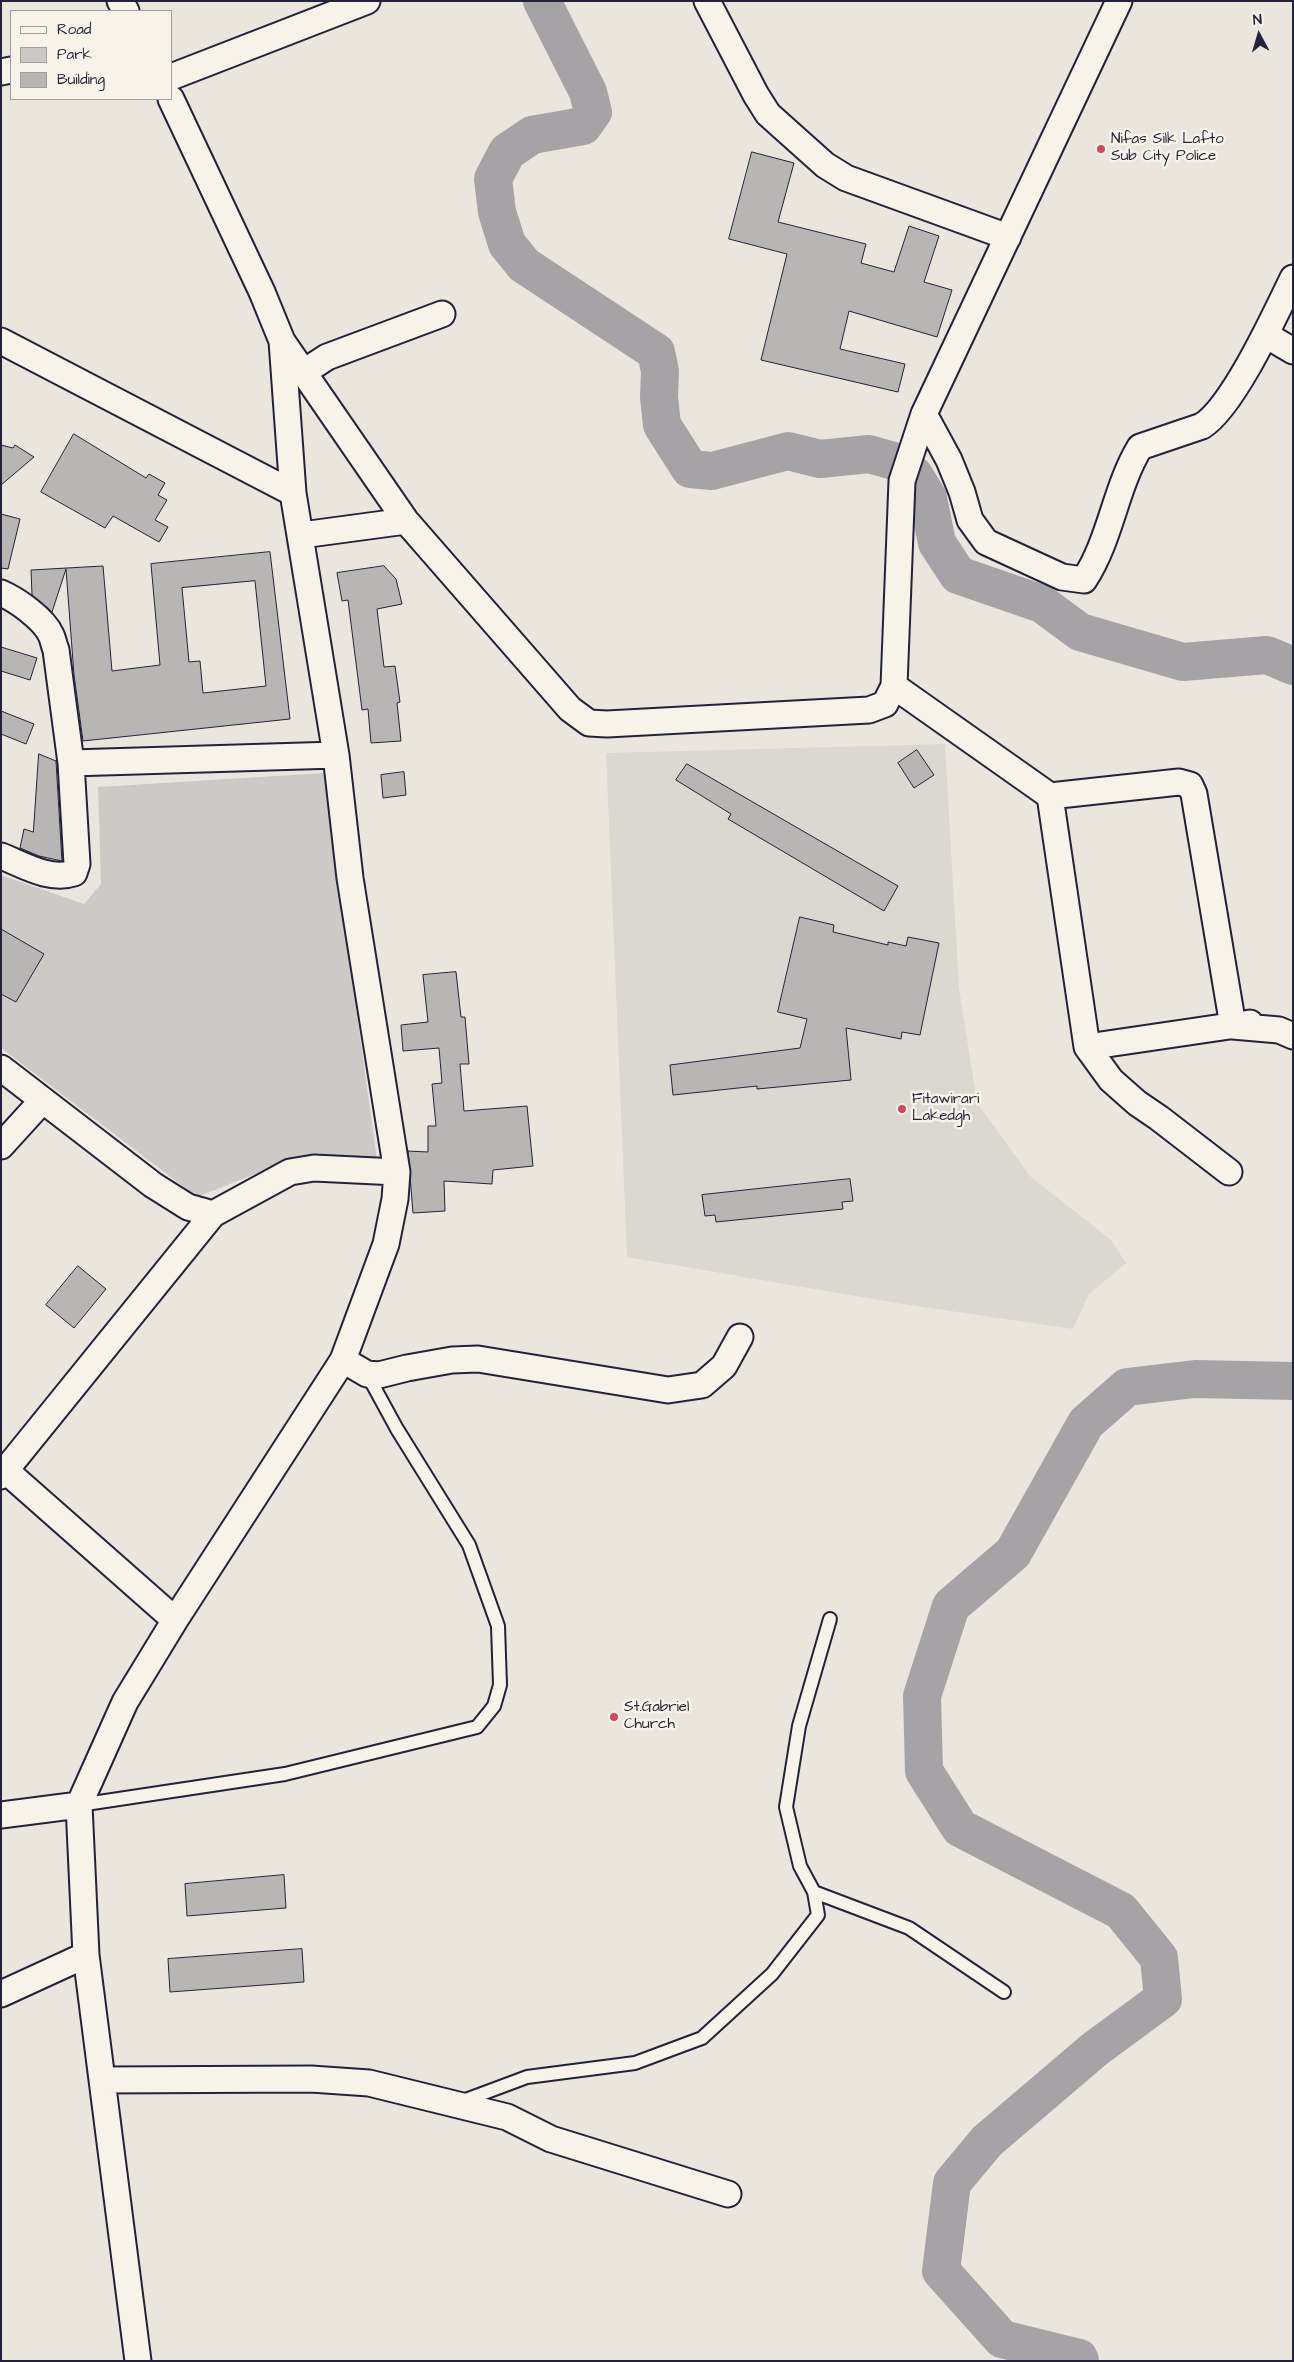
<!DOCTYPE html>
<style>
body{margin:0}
#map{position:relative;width:1294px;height:2362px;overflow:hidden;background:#eae6de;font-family:"Architects Daughter",sans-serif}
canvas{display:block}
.frame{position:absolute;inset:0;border:2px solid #22223b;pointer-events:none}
.legend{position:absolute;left:10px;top:10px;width:162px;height:90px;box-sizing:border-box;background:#f7f3e8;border:1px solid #a29fa3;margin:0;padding:6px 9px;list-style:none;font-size:15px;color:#22223b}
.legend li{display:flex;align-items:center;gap:10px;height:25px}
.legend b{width:25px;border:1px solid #a29fa3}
.north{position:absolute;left:1234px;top:10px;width:50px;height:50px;-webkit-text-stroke:4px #f7f3e8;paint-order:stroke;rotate:354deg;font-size:14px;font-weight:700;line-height:20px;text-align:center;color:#22223b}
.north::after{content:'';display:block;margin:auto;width:18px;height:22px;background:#22223b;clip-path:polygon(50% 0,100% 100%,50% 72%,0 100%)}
</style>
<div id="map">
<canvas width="1294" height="2362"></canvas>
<div class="frame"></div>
<ul class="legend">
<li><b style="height:6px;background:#f7f3e8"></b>Road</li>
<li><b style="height:14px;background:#cdc9c6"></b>Park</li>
<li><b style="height:14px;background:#b8b6b5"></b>Building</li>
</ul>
<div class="north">N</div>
</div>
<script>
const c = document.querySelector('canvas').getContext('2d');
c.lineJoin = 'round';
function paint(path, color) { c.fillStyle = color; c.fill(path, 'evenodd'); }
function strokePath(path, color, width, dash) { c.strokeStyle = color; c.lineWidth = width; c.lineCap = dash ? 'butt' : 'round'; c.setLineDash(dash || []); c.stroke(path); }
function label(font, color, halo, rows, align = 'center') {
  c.font = font + ' "Architects Daughter",sans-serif'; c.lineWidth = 5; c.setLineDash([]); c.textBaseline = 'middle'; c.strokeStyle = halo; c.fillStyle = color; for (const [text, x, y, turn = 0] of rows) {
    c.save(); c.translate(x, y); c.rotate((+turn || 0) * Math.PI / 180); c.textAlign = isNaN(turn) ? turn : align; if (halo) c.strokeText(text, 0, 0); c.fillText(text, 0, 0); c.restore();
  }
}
paint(new Path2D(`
 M945,744l14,244 18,115 54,74 80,63 15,23 -37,31 -16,35 -177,-26 -269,-46 -21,-504z`), '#dbd8d2');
paint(new Path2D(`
 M324,773l53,387 -79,-3 -101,40 -196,-149v-173l83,29 17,-20 -3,-97z`), '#cdc9c6');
strokePath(new Path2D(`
 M542,1l46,91 5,20 -10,14 -51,9 -25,17 -14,27 4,33 10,32 17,21 132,87 4,19 -1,26 3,28 28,44 22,2 76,-20 32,8 49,-5 28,8 17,13 14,23 9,45 21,32 84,29 38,28 103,30 84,-7 26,11
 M1080,2361l-1,-3 -77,-19 -61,-68 11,-88 35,-42 108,-92 68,-50 -4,-41 -38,-47 -161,-83 -36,-57 -2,-75 29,-90 62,-53 73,-130 41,-36 68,-8 98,2`), '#a6a3a6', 38);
const building = new Path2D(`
 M752,152l42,11 -16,59 88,22 -5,19 33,9 15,-46 30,10 -15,46 28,8 -15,47 -88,-26 -9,38 65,15 -7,28 -137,-32 26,-106 -58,-15z
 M74,434l72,44 3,-4 16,9 -7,12 9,5 -12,20 13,7 -9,15 -46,-26 -8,12 -64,-36z
 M1,445l12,3 2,-3 19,12 -33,28z
 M1,514l19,5 -12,50 -7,-1z
 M270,552l20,167 -207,22 -9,-66 -8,-106 -14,43 -20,-17 -1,-25 72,-4 9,105 48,-6 -9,-101zM255,581l11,105 -63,7 -3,-32 -11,1 -7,-74z
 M384,566l12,13 6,25 -25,5 7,58 11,-1 5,36 -3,1 4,38 -30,2 -3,-34 -6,1 -14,-110 -6,1 -5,-28z
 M1,647l36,11 -7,22 -29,-9z
 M1,711l33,13 -8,20 -25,-10z
 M917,750l17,25 -20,13 -16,-25z
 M39,754l17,7 6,100 -23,-5 -19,-8 4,-19 9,3z
 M687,764l211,122 -14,25 -156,-92 3,-5 -55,-34z
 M404,772l2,23 -23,3 -2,-23z
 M800,917l34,8 -1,7 55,13v-3l18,4 2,-9 31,6 -19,92 -18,-3 -1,7 -55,-11 5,52 -94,9v-3l-84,9 -3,-30 130,-17 7,-29 -29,-7z
 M1,929l43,25 -28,48 -15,-8z
 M456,972l5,45h4l4,47h-9l4,47 63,-5 6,60 -40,4 -1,14 -48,-3 1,30 -32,2 -5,-62 20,1v-26h8l-4,-42 10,-1 -3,-35 -36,3 -2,-26 27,-3 -5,-47z
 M850,1179l3,22 -11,1 1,7 -127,13 -1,-7 -10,1 -3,-21z
 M78,1266l28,23 -32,39 -28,-23z
 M284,1875l2,33 -99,8 -2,-32z
 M302,1949l2,33 -134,10 -2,-33z`);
paint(building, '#b8b6b5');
strokePath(building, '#22223b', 1);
const lane = new Path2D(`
 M79,1805l206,-31 192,-47 17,-21 6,-21 -2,-59 -29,-81 -72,-116 -30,-55
 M814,1892l95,36 95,64
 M460,2102l67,-25 108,-14 67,-25 70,-64 46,-59 -4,-23 -14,-26 -14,-59 13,-81 31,-107`);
const street = new Path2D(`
 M120,1l6,10
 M707,1l49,94 12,19 57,51 21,13 162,59
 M1119,1l-195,413 25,46 13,32 8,28 16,22 76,35 22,3c27,-41 31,-92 56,-133l62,-21c31,-19 74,-113 91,-148
 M1,72l10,-2
 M171,77l196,-76
 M1266,335l27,16
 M1,341l292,152 -11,-152 -20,-49 -91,-193
 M282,341l124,180 164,188 19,14 18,1 262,-14 16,-6 9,-18 8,-205 22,-67
 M304,372l23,-15 115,-43
 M302,535l104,-14
 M1,593c16,7 43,26 50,42 2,4 3,10 5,15l15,113 265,-8
 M894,686l156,110 37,251 24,33 26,23 22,15 70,54
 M1050,796l129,-14 11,3 4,9 39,232 46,4 14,6
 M1,856c23,9 48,25 73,17l3,-9 -6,-101
 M1087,1047l163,-24
 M1,1068l152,117 35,22 25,7 77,-42 24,-4 83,4
 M1,1146l41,-45
 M343,1360l24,14 12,1 28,-7 45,-8 26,-1 190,31 34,-5 22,-19 16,-29
 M6,1471l169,149
 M1,1476l212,-262
 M1,1815l78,-10
 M1,1994l85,-39
 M103,2080l208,-1 58,4 138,34 44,22 177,55
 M138,2361l-52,-406 -7,-150 46,-103 50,-82 168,-260 43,-116 9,-45 2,-27 -47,-294 -14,-123 -43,-262`);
strokePath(lane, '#22223b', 16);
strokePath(street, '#22223b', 29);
strokePath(lane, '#f7f3e8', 12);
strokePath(street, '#f7f3e8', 25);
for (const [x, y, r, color] of [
 [1101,149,5,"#d1495b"],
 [902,1109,5,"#d1495b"],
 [614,1717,5,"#d1495b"]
]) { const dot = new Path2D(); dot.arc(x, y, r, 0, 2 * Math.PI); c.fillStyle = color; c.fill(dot); strokePath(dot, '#f7f3e8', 2); }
label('15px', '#22223b', '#f7f3e8', [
 ["Nifas Silk Lafto",1111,140],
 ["Sub City Police",1111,157],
 ["Fitawirari",912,1100],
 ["Lakedgh",912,1117],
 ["St.Gabriel",624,1708],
 ["Church",624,1725]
], 'left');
</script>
